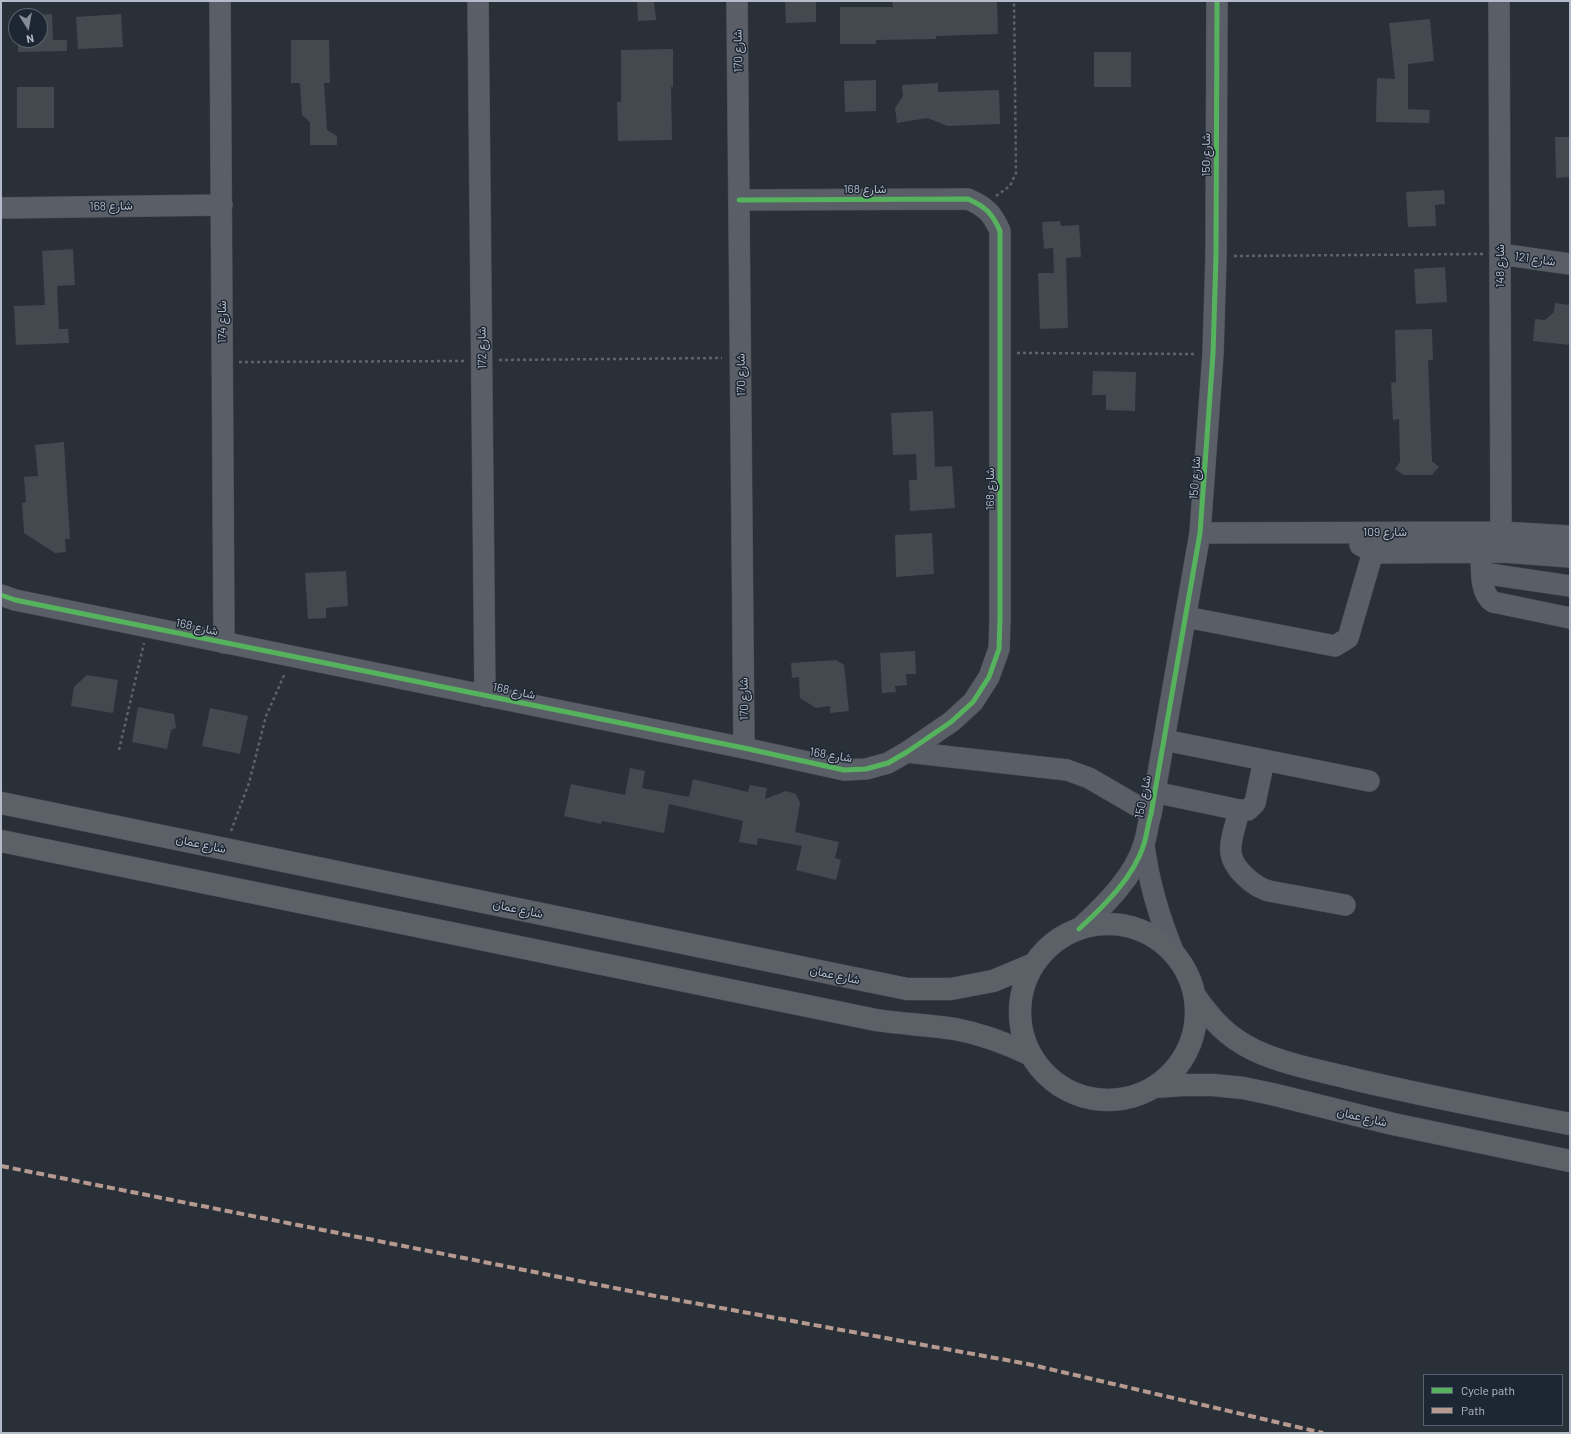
<!DOCTYPE html>
<meta charset="utf-8">
<style>
body{margin:0}
#map{position:relative;width:1571px;height:1434px;overflow:hidden;background:#2a3038;font-family:Barlow,sans-serif}
canvas{display:block}
.frame{position:absolute;inset:0;border:2px solid #b4bcc9;pointer-events:none}
.legend{position:absolute;left:1423px;top:1374px;width:140px;height:52px;box-sizing:border-box;background:#1d2633;border:1px solid #59626f;margin:0;padding:5px 7px;list-style:none;font-size:12px;color:#b4bcc9}
.legend li{display:flex;align-items:center;gap:8px;height:20px}
.legend b{width:20px;border:1px solid #59626f}
.north{position:absolute;left:8px;top:8px;width:40px;height:40px;box-sizing:border-box;background:#1d2633;border:1px solid #59626f;border-radius:50%;rotate:169deg;font-size:11px;font-weight:700;line-height:16px;text-align:center;color:#b4bcc9}
.north::after{content:'';display:block;margin:auto;width:14px;height:18px;background:#848b96;clip-path:polygon(50% 0,100% 100%,50% 72%,0 100%)}
</style>
<div id="map">
<canvas width="1571" height="1434"></canvas>
<div class="frame"></div>
<ul class="legend">
<li><b style="height:5px;background:#56b35d"></b>Cycle path</li>
<li><b style="height:5px;background:#b69a8f"></b>Path</li>
</ul>
<div class="north">N</div>
</div>
<script>
const c = document.querySelector('canvas').getContext('2d');
c.lineJoin = 'round';
function paint(path, color) { c.fillStyle = color; c.fill(path, 'evenodd'); }
function strokePath(path, color, width, dash) { c.strokeStyle = color; c.lineWidth = width; c.lineCap = dash ? 'butt' : 'round'; c.setLineDash(dash || []); c.stroke(path); }
function label(font, color, halo, rows, align = 'center') {
  c.font = font + ' Barlow,Vazirmatn,sans-serif'; c.lineWidth = 3; c.setLineDash([]); c.textBaseline = 'middle'; c.strokeStyle = halo; c.fillStyle = color; for (const [text, x, y, turn = 0] of rows) {
    c.save(); c.translate(x, y); c.rotate((+turn || 0) * Math.PI / 180); c.textAlign = isNaN(turn) ? turn : align; if (halo) c.strokeText(text, 0, 0); c.fillText(text, 0, 0); c.restore();
  }
}
paint(new Path2D(`
 M637,1h17l2,19 -18,1z
 M785,1h31v21l-30,1z
 M892,1h105l1,33 -62,2v3l-60,1v4h-36v-37h53z
 M52,14l1,26h14v11l-49,1v-12h22v-25z
 M121,14l2,33 -45,2 -2,-32z
 M1430,19l4,42 -26,3v45l22,1 -1,13 -53,-1 1,-44 18,1 -6,-56z
 M291,40h38l1,43h-6l3,47 10,6v9h-27v-23l-8,-7 -2,-32h-9z
 M673,49v38h-2l1,53 -54,1 -1,-39h4v-52z
 M1094,52h37v35h-37z
 M876,80v31l-31,1 -1,-31z
 M938,83v9l61,-2 1,34 -52,2 -21,-8 -30,5 -2,-15 8,-12 -1,-11z
 M17,87h37v41h-37z
 M1555,137h15v40l-14,1z
 M1444,190l1,14 -10,1 1,21 -28,1 -2,-35z
 M1060,221l1,5 18,-1 2,32 -15,1 2,70 -28,1 -2,-56h16l-1,-25 -9,1 -2,-27z
 M73,249l2,36 -18,1 2,43h9l1,14 -53,2 -2,-39 31,-1 -3,-54z
 M1445,267l2,35 -31,2 -2,-35z
 M1555,303l15,2v40l-37,-4 2,-22 10,1 9,-8z
 M1432,329l1,31h-5l4,101 7,6 -7,8h-28l-9,-6 5,-7 -1,-43 -6,1 -2,-37 5,-1 -1,-52z
 M1093,371l43,1 -1,39 -29,-1v-15h-14z
 M933,411l2,56 17,-1 3,42 -45,3 -1,-31h8l-1,-26 -23,1 -2,-42z
 M64,442l6,97h-5l1,13 -11,1 -31,-20 -2,-30 4,-1 -2,-25 14,-1 -3,-31z
 M932,533l2,41 -38,3 -1,-42z
 M346,571l2,35 -22,2v10l-18,1 -3,-46z
 M915,651l1,23h-10l1,11 -12,1 1,6 -14,1 -2,-40z
 M836,660l8,5 5,46 -19,2v-7l-14,2 -16,-10 -1,-21 -7,1 -1,-15z
 M87,675l31,5 -5,33 -42,-7 3,-19z
 M138,707l36,7 2,14 -5,2 -4,19 -35,-7z
 M210,708l38,8 -8,38 -38,-8z
 M630,768l15,3 -3,17 47,9 4,-18 55,13 2,-7 17,3 -2,11 21,-8 10,3 4,9 -5,29 44,10 -4,16 6,2 -5,20 -40,-10 6,-24 -44,-8 -1,7 -18,-3 4,-21 -74,-17 -5,29 -62,-12 -1,3 -37,-8 7,-32 54,11z`), '#444950');
const minor = new Path2D(`
 M220,1l4,642
 M478,1l7,695
 M737,1l7,747
 M1499,1l2,531
 M1,208l221,-3
 M1500,254l70,10
 M1200,533l301,-1 69,4
 M1360,545l9,5 9,3 125,-1 67,5
 M1481,552c1,16 -2,41 12,50l77,16
 M1482,573l88,13
 M1,595l14,5 729,148 100,22 22,-1 22,-6 19,-11 44,-30 22,-20 16,-25 10,-28 1,-30v-388c-8,-18 -14,-24 -32,-32l-229,1
 M1186,617l149,29 13,-8 25,-86
 M1164,740l205,41
 M907,752l160,18 22,8 62,36
 M1154,792l85,18h9l7,-7 9,-43
 M1239,810c-2,12 -10,31 -8,43 2,16 23,34 38,38l76,14
 M1144,845c5,39 15,72 30,108
 M1079,929c25,-23 55,-52 65,-85 3,-10 4,-21 7,-30l49,-281 13,-179 3,-98 1,-255`);
const major = new Path2D(`
 M1,803l906,186h44l42,-8 41,-17
 M1,841l875,179c26,4 53,5 79,9 27,5 51,14 76,26
 M1020 1012a88 88 0 1 1 176 0a88 88 0 1 1-176 0Z
 M1195,996c17,24 32,41 59,54 27,13 62,20 91,27 74,18 150,32 225,47
 M1154,1087l29,-2h30l30,3 29,6 121,30 177,37`);
strokePath(minor, '#484c53', 22);
strokePath(major, '#484c55', 23);
strokePath(new Path2D(`
 M996,196l14,-10 6,-13 -2,-172
 M1234,256l249,-2
 M1017,353l179,1
 M499,360l223,-2
 M239,362l225,-1
 M119,750l25,-107
 M231,831l18,-48 17,-67 19,-43`), '#5d636a', 2.5, [3, 3]);
strokePath(minor, '#5a5e66', 21);
strokePath(major, '#5c6168', 22);
strokePath(new Path2D(`
 M1,1166l649,129 378,69 295,69`), '#b69a8f', 4, [8, 4]);
strokePath(new Path2D(`
 M1,595l14,5 729,148 100,22 22,-1 22,-6 19,-11 44,-30 22,-20 16,-25 10,-28 1,-30v-388c-8,-18 -14,-24 -32,-32l-229,1
 M1079,929c25,-23 55,-52 65,-85 3,-10 4,-21 7,-30l49,-281 13,-179 3,-98 1,-255`), '#56b35d', 5);
label('12px', '#b4bcc9', '#1d2633', [
 ["شارع 170",738,51,-91],
 ["شارع 150",1206,155,-90],
 ["شارع 168",865,189],
 ["شارع 168",111,206,-1],
 ["شارع 121",1535,259,8],
 ["شارع 148",1500,266,-90],
 ["شارع 174",222,322,-90],
 ["شارع 172",482,348,-91],
 ["شارع 170",741,375,-91],
 ["شارع 150",1195,478,-86],
 ["شارع 168",990,489,-90],
 ["شارع 109",1385,532],
 ["شارع 168",197,627,12],
 ["شارع 168",514,691,11],
 ["شارع 170",744,699,-91],
 ["شارع 168",831,755,9],
 ["شارع 150",1143,797,-79],
 ["شارع عمان",201,844,12],
 ["شارع عمان",518,909,12],
 ["شارع عمان",835,975,12],
 ["شارع عمان",1362,1117,13]
]);
</script>
